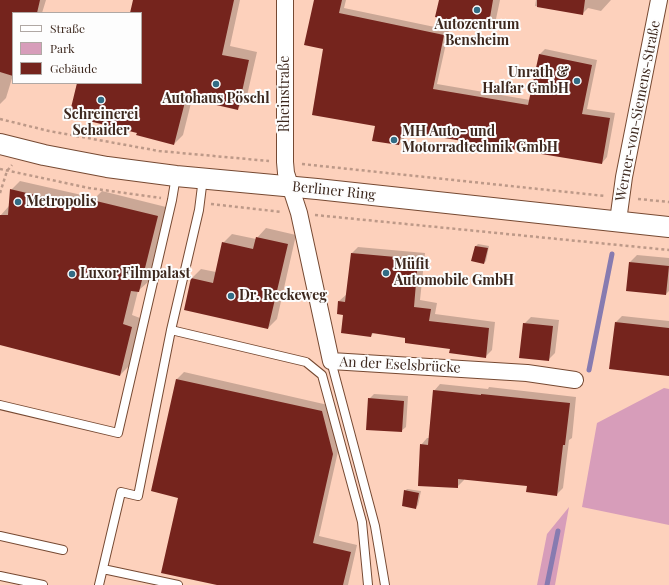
<!DOCTYPE html>
<meta charset="utf-8">
<style>
body{margin:0}
#map{position:relative;width:669px;height:585px;overflow:hidden;background:#fdd1bc;font-family:"Playfair Display",serif}
canvas{display:block}
.legend{position:absolute;left:12px;top:12px;width:130px;height:72px;box-sizing:border-box;background:#fdfdfd;border:1px solid #b0a8a4;margin:0;padding:5px 7px;list-style:none;font-size:12px;color:#3d281e}
.legend li{display:flex;align-items:center;gap:8px;height:20px}
.legend b{width:20px;border:1px solid #b0a8a4}
</style>
<div id="map">
<canvas width="669" height="585"></canvas>
<ul class="legend">
<li><b style="height:5px;background:#fff"></b>Straße</li>
<li><b style="height:11px;background:#d79dba"></b>Park</li>
<li><b style="height:11px;background:#75241d"></b>Gebäude</li>
</ul>
</div>
<script>
const c = document.querySelector('canvas').getContext('2d');
c.lineJoin = 'round';
function paint(path, color) { c.fillStyle = color; c.fill(path, 'evenodd'); }
function strokePath(path, color, width, dash) { c.strokeStyle = color; c.lineWidth = width; c.lineCap = dash ? 'butt' : 'round'; c.setLineDash(dash || []); c.stroke(path); }
function label(font, color, halo, rows, align = 'center') {
  c.font = font + ' "Playfair Display",serif'; c.lineWidth = 4; c.setLineDash([]); c.textBaseline = 'middle'; c.strokeStyle = halo; c.fillStyle = color; for (const [text, x, y, turn = 0] of rows) {
    c.save(); c.translate(x, y); c.rotate((+turn || 0) * Math.PI / 180); c.textAlign = isNaN(turn) ? turn : align; if (halo) c.strokeText(text, 0, 0); c.fillText(text, 0, 0); c.restore();
  }
}
paint(new Path2D(`
 M664,388l5,1v136l-87,-18 15,-84z
 M569,507l-14,78h-18l10,-51z`), '#d79dba');
paint(new Path2D(`
 M0,0h46l-4,13h-29v62l-7,23 -6,6z
 M134,0h106l-10,46 27,6 -11,48 -8,8 -46,-9 -9,36 -9,9 -36,-12 -60,-49h63v-70h-10z
 M315,0h31l-2,8 105,22 -12,54 93,16 10,-46 5,-5 52,11 -10,49 28,4 -8,44 -5,6 -197,-32 -1,8 -5,5 -75,-96z
 M440,0h60l-4,19 -9,9z
 M536,0h75l-10,11 -13,-3 -6,6 -47,-8z
 M20,181l75,17 7,-7 64,16 -18,75 -10,9 -6,24 8,3 -11,48 -9,9 -120,-31v-128l9,-10 2,-16z
 M266,228l30,7 -19,84 -9,9 -83,-19 7,-31 9,-9 15,3 7,-29 9,-9 24,5z
 M478,244l11,2 -3,15 -2,2 -12,-3 4,-14z
 M358,247l67,6 -5,47 17,3 -2,11 60,8 -3,28 -7,7 -78,-20 -33,-5 -3,4 -27,-22 -5,-13 8,-7 5,-41z
 M637,255l32,3v33l-3,3 -36,-32z
 M622,316l47,5v53l-53,-52z
 M531,317l28,3 -4,33 -7,7 -24,-36z
 M184,372l144,33 11,42 -20,89 38,9 -9,40h-126l-42,-88 -28,-6 25,-112z
 M440,384l48,5 1,-2 87,10 -4,41 -3,2 -6,48 -7,7 -28,-10 -64,-6v1l-7,7 -36,-42 6,-7h2l5,-47z
 M374,394l34,2 -2,31 -5,4 -32,-32z
 M407,489l14,2 -3,14 -2,2 -11,-16z`), '#0003');
strokePath(new Path2D(`
 M589,370l23,-116
 M547,585l11,-54`), '#877bb0', 5);
paint(new Path2D(`
 M0,0h40l-3,13h-24v63l-13,-4z
 M133,0h101l-12,55 27,5 -11,50 -52,-12 -12,47 -38,-10 1,-2 -68,-17 8,-33h64v-70h-11z
 M314,0h28l-3,13 105,22 -11,54 95,16 11,-51 53,11 -10,49 28,4 -8,46 -200,-33 -3,14 -27,-4 3,-15 -63,-11 11,-66 -19,-4z
 M439,0h54l-5,29 -53,-12z
 M537,0h48l-2,15 -46,-8z
 M10,189l80,19 2,-8 66,16 -19,76 -8,-1 -8,33 9,3 -12,49 -120,-31v-130h8z
 M256,237l32,7 -20,85 -84,-19 7,-32 22,5 9,-41 31,7z
 M475,246l13,2 -4,16 -13,-3z
 M351,253l67,6 -4,48 17,2 -2,12 60,7 -3,30 -37,-5 1,-4 -45,-6v-5l-33,-5 -1,4 -30,-4 2,-18 -6,-1 1,-13 7,1z
 M629,262l40,4 -3,29 -40,-4z
 M615,322l54,6v48l-60,-7z
 M523,323l30,3 -4,35 -30,-3z
 M176,379l146,32 11,43 -20,89 38,9 -8,33h-126l-56,-12 17,-75 -27,-7z
 M433,390l48,5v-1l89,9 -5,42h-2l-6,51 -31,-4 1,-6 -69,-7v9l-40,-2 2,-42 8,1z
 M368,398l36,3 -2,31 -36,-2z
 M404,490l15,3 -3,16 -14,-3z`), '#75241d');
const service = new Path2D(`
 M171,330l28,-120 4,-32
 M331,361l44,165 10,59
 M0,405l118,28 54,-233 4,-24
 M0,536l63,14
 M103,569l75,16
 M0,576l43,9
 M99,585l22,-93 17,4 33,-166 135,32 16,13 40,147 6,63`);
const minor = new Path2D(`
 M285,0v162l1,11 13,40 32,148 196,12 48,7
 M618,221l6,-44 35,-177`);
const tertiary = new Path2D(`
 M0,144l44,11 63,12 69,9 141,13 352,38`);
strokePath(service, '#764932', 10);
strokePath(minor, '#764932', 18);
strokePath(tertiary, '#764932', 22);
strokePath(new Path2D(`
 M0,119l49,12 110,20 110,10
 M302,164l303,32
 M0,169l89,19 72,10
 M0,193l7,-22 5,-6
 M638,199l31,3
 M211,204l71,8
 M315,215l354,35`), '#bd9988', 2.5, [3, 3]);
strokePath(service, '#fff', 8);
strokePath(minor, '#fff', 16);
strokePath(tertiary, '#fff', 20);
for (const [x, y, r, color] of [
 [477,10,4,"#326c85"],
 [577,81,4,"#326c85"],
 [216,84,4,"#326c85"],
 [101,100,4,"#326c85"],
 [394,140,4,"#326c85"],
 [18,202,4,"#326c85"],
 [386,273,4,"#326c85"],
 [72,274,4,"#326c85"],
 [231,296,4,"#326c85"]
]) { const dot = new Path2D(); dot.arc(x, y, r, 0, 2 * Math.PI); c.fillStyle = color; c.fill(dot); strokePath(dot, '#fdfdfd', 1.5); }
label('bold 14px', '#3d281e', '#fdfdfd', [
 ["Autozentrum",477,25,"center"],
 ["Bensheim",477,41,"center"],
 ["Unrath &",569,73,"right"],
 ["Halfar GmbH",569,89,"right"],
 ["Autohaus Pöschl",216,99,"center"],
 ["Schreinerei",101,115,"center"],
 ["Schaider",101,131,"center"],
 ["MH Auto- und",402,132],
 ["Motorradtechnik GmbH",402,148],
 ["Metropolis",26,202],
 ["Müfit",394,265],
 ["Automobile GmbH",394,281],
 ["Luxor Filmpalast",80,274],
 ["Dr. Reckeweg",239,296]
], 'left');
label('14px', '#3d281e', '#fdfdfd', [
 ["Rheinstraße",285,94,-90],
 ["Werner-von-Siemens-Straße",638,111,-79],
 ["Berliner Ring",334,191,6],
 ["An der Eselsbrücke",400,365,3]
]);
</script>
